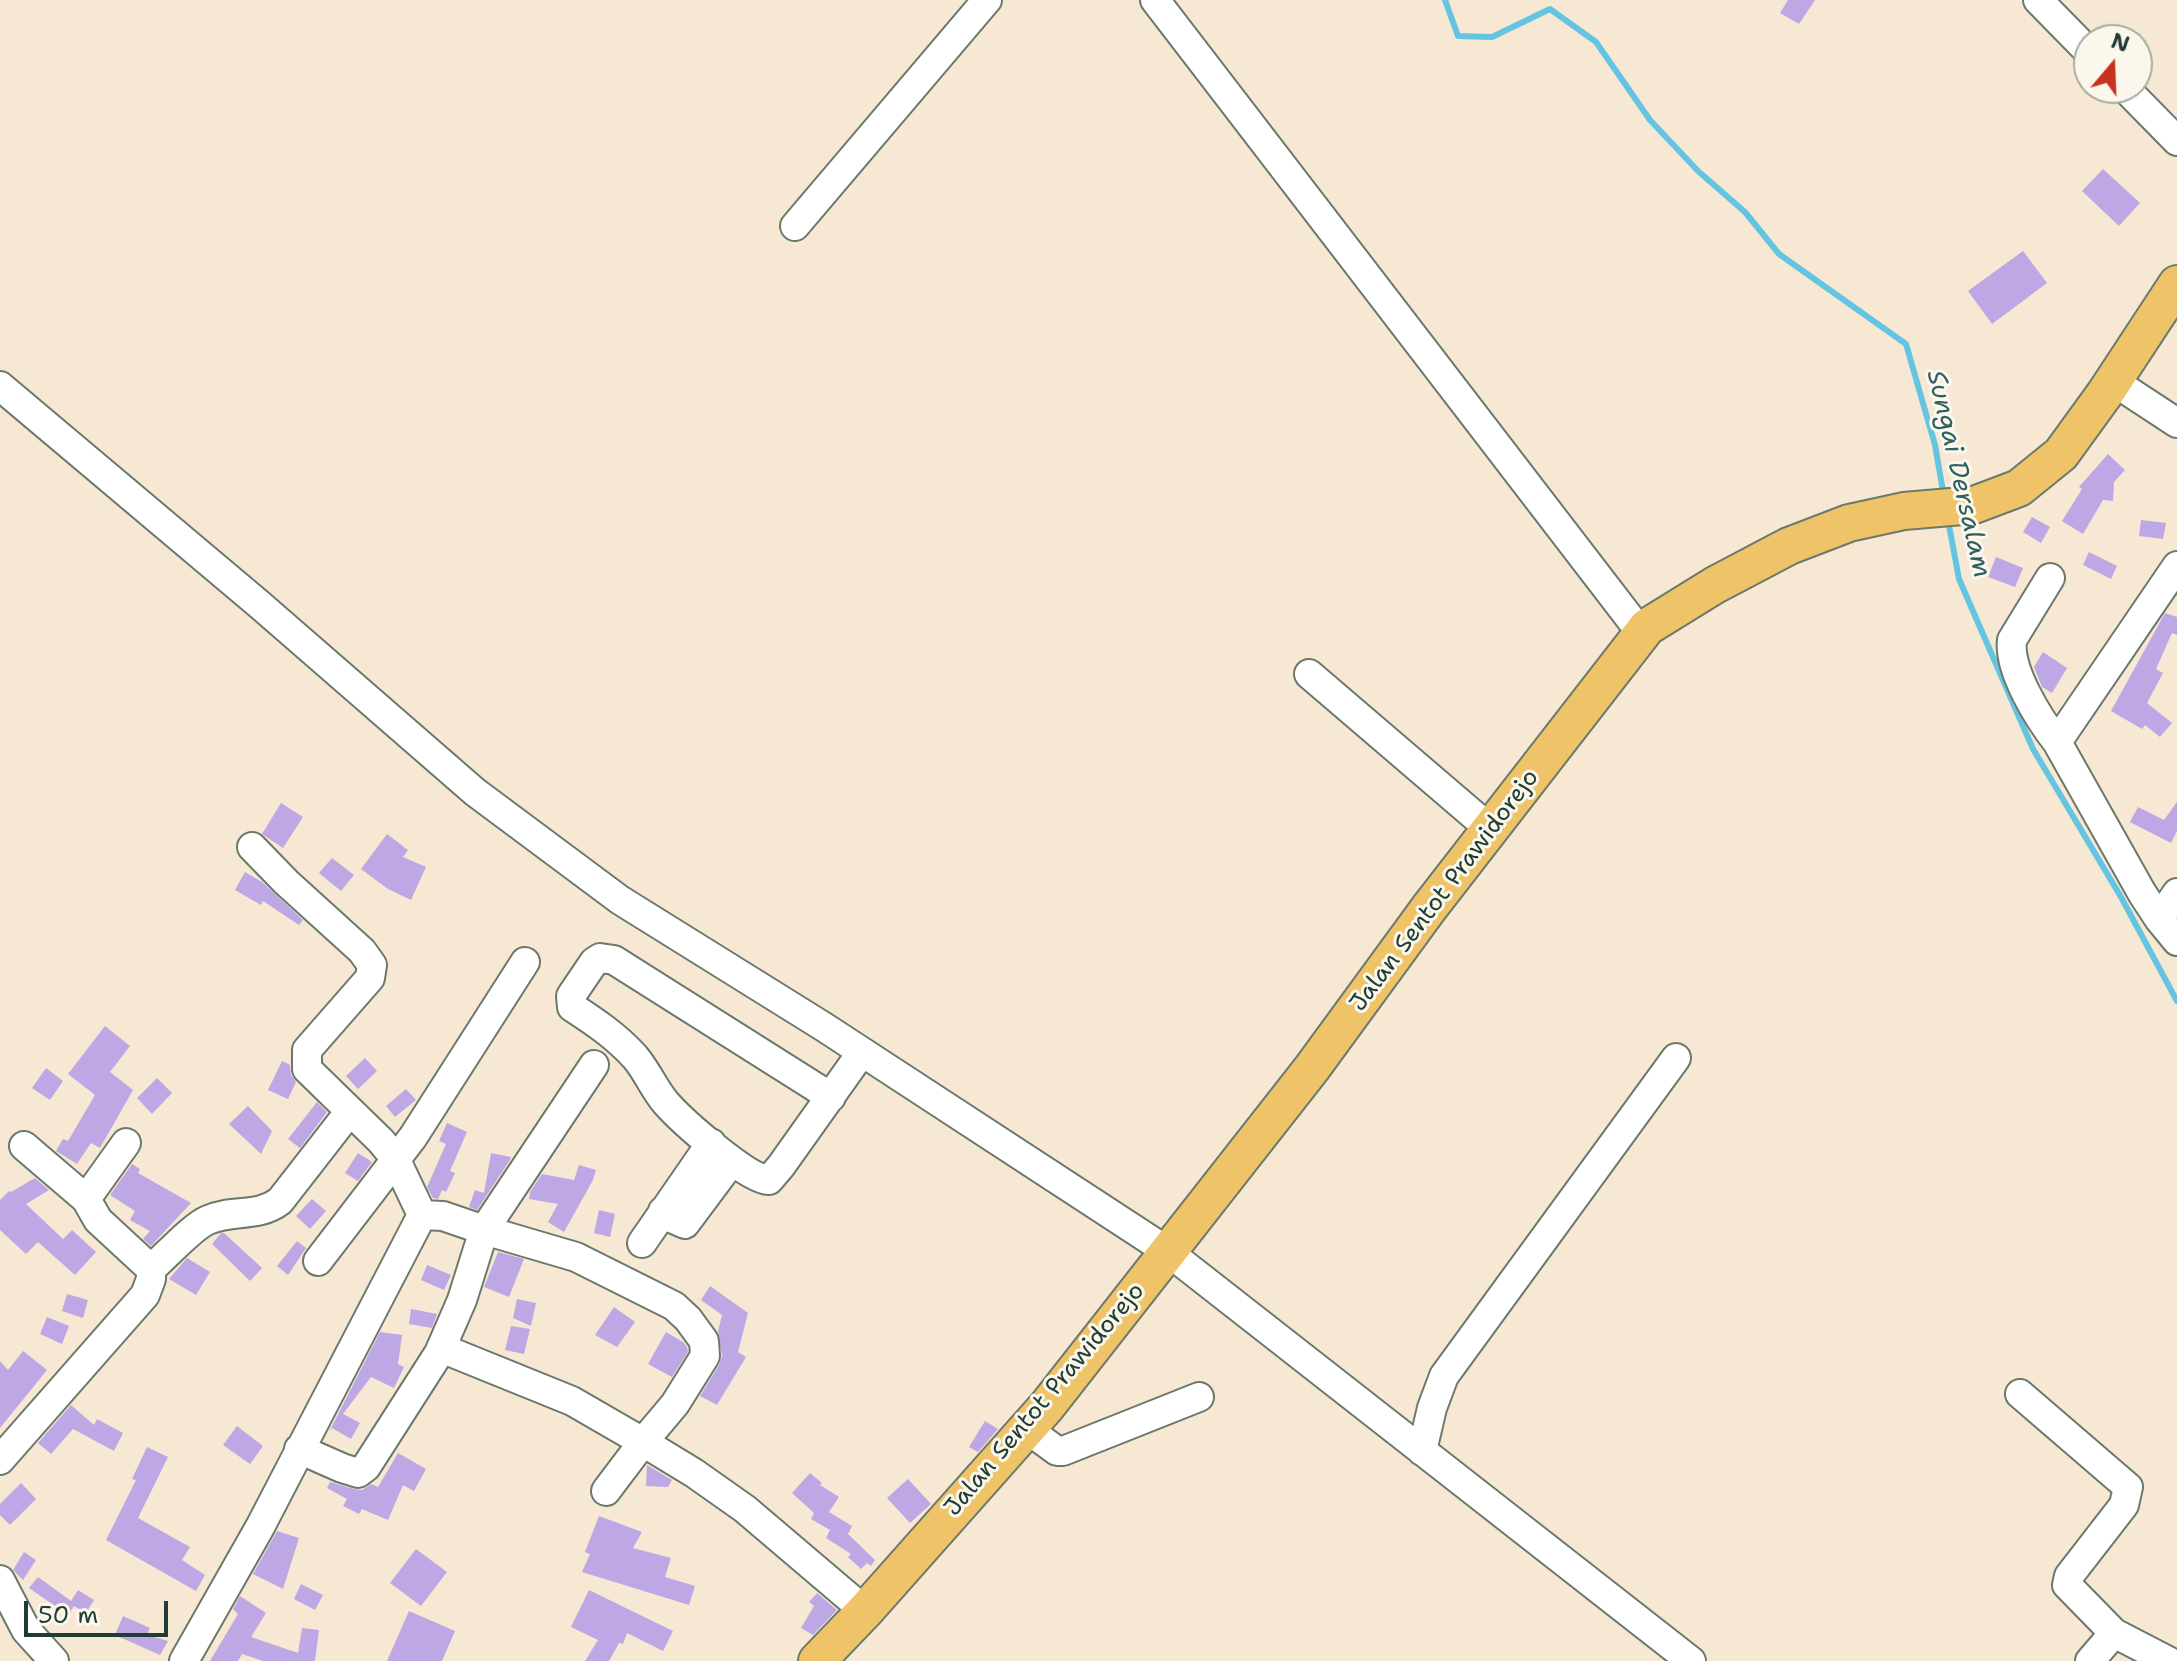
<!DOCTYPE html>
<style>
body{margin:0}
#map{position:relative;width:2177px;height:1661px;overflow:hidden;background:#f7e8d3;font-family:"Shantell Sans",sans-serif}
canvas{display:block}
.north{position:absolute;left:2073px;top:24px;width:80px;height:80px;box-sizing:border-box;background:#fbf7ec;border:2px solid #a3ada2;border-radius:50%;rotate:19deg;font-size:22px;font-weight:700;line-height:32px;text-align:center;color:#1f3d34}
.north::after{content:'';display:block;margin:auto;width:28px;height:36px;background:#c8321e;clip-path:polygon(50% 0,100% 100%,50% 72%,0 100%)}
.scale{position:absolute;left:24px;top:1601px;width:144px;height:36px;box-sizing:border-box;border:4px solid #1f3d34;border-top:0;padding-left:10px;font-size:24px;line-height:28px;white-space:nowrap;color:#1f3d34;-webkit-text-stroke:6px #fbf7ec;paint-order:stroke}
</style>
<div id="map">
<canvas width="2177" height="1661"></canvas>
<div class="north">N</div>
<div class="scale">50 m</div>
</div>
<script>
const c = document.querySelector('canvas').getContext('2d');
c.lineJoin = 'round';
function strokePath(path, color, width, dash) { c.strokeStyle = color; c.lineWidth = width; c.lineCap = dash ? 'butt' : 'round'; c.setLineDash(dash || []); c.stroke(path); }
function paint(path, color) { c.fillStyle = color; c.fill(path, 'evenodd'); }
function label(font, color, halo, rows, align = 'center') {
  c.font = font + ' "Shantell Sans",sans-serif'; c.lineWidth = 6; c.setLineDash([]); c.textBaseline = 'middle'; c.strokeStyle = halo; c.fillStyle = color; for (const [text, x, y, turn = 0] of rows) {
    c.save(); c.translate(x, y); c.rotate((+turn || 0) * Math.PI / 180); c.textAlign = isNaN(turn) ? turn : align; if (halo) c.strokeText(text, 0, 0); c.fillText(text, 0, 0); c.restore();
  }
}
strokePath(new Path2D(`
 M1445,0l13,36 34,1 58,-28 46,33 54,78 48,51 47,41 34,42 127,90 29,101 9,52
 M1948,520l11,59 74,170 88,148 56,104`), '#64c4e2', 6);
paint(new Path2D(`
 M1788,0h27l-16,24 -19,-11z
 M2103,169l37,34 -21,23 -37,-35z
 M2023,251l24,32 -55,41 -24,-33z
 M2108,454l17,16 -11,12 -1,19 -10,-1 -20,34 -21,-13 20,-32 -3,-2z
 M2032,517l18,10 -9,16 -18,-11z
 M2141,520l25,3 -3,16 -24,-3z
 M2089,552l28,14 -6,13 -28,-14z
 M1996,557l27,11 -8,19 -27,-10z
 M2165,613l12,4v18l-5,-2 -16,36 7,4 -16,30 25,20 -12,14 -15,-12 -3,4 -31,-18z
 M2043,652l24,16 -15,25 -10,-6 -8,-20z
 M2177,802v29l-6,12 -41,-21 8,-15 26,13z
 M281,803l22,14 -20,31 -21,-14z
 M387,834l21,16 -5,7 23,10 -15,33 -23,-11 -27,-20z
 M332,858l22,17 -13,16 -22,-18z
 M245,872l17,10 41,38 -4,5 -36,-24 -2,4 -26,-15z
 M105,1026l25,20 -20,26 23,18 -33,58 -9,-5 -14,21 -21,-13 7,-12 5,2 27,-46 -27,-21z
 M365,1058l12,13 -19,18 -12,-13z
 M282,1061l8,4 1,10 5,7 -8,17 -20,-9z
 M46,1068l17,13 -13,19 -18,-12z
 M157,1078l15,15 -20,21 -15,-16z
 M406,1089l10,11 -21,17 -9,-11z
 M317,1102l10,10 -27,36 -12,-9z
 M248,1106l24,25 -11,23 -32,-30z
 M447,1123l20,9 -17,39 5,2 -9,19 -4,-2 -4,9 -5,-1 -6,-11 19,-43 -7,-3z
 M358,1153l14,9 -14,19 -13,-8z
 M491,1153l20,4 -1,3 -33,50 -8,-3 6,-17 9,3z
 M132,1164l8,5 -2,4 53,30 -40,43 -8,-7 7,-8 -20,-11 5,-9 -25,-16z
 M579,1165l17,5 -3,10 -29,52 -16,-10 10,-18 -29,-5 1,-7 12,-18 32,6z
 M35,1178l14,12 -23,14 37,35 9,-9 24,22 -21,23 -37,-33 -12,12 -26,-24v-30l9,-9 2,1z
 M312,1199l14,12 -16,18 -14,-13z
 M599,1210l16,4 -5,23 -16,-4z
 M221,1233h3l38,35 -12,13 -38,-37z
 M297,1241l9,7 -18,27 -11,-9z
 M498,1252l26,7 -15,38 -25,-10z
 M187,1258l23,14 -14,23 -27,-16z
 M427,1265l24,10 -7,15 -23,-10z
 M710,1286l38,27 -10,39 8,5 -29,48 -17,-9 19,-31 3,-9 -4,-25 4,-16 -21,-15z
 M67,1294l21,6 -5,18 -21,-7z
 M517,1299l19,4 -5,23 -18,-8z
 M614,1307l21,15 -18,25 -22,-12z
 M411,1309l26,5 -5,14 -23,-4z
 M47,1317l22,9 -7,18 -22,-10z
 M511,1326l19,3 -6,25 -19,-4z
 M380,1332l22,3 -4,29 6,3 -10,21 -23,-11 -28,37 17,9 -9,16 -19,-11 -3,4z
 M666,1332l17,10 4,5 1,5 -16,25 -24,-13z
 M23,1351l24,19 -47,58v-67l8,9z
 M71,1405l23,20 3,-6 26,14 -9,18 -41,-22 -22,25 -13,-11z
 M985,1421l13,8 -20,23 -9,-5z
 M237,1426l26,20 -13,18 -27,-19z
 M147,1447l21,10 -30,61 52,29 -8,13 23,15 -9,16 -90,-51 30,-60 -4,-1z
 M398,1453l28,16 -12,22 -11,-6 -15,35 -26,-11 -3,5 -16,-8 4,-7 -20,-11 3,-6 24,7 8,1 9,-6 7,3z
 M647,1465l25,15 -4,7 -22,-1z
 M810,1473l12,10 -2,2 19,12 -10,15 23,14 -4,8 27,26 -4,6 -4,-3 -6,6 -13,-12 3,-3 -25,-16 4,-8 -19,-11 3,-6 -22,-20z
 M908,1479l23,25 -21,19 -23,-25z
 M21,1483l15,16 -26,26 -10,-10v-11z
 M599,1516l43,16 -9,16 38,10 -6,19 30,9 -6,19 -107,-33 8,-18 -5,-2z
 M277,1531l22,7 -16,51 -30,-15z
 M416,1549l31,23 -26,34 -31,-23z
 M24,1552l12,8 -13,20 -10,-10z
 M38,1577l33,24 7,-11 16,10 -8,13 -12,-7 -6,9 -39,-27z
 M301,1584l22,11 -8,15 -21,-11z
 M589,1590l84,41 -10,20 -36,-18 -4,11 -4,-1 -10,18h-24l13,-21 -27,-13z
 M817,1593l20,17 -24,25 -12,-7 13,-22 -5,-4z
 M240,1596l26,17 -15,24 47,16 4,-25 17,2 -4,31h-52l-21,-7 -4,7h-28l28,-47 -5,-5z
 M409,1611l46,20 -13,30h-55z
 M123,1616l27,12 -3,7 21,6 -8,14 -45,-20z`), '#bda7e4');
const minor = new Path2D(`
 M1155,0l487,634
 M2038,0l51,52
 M2125,88l52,53
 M795,226l192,-226
 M2113,381l64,42
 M0,386l260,219 215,187 145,108 204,127 343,224 524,410
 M2050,578l-38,62c-4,30 27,79 45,102
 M1309,674l181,155
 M2177,893l-18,26 18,22
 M2159,919l-17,-26 -85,-151 120,-176
 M594,1065l-110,165 92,27 98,49 14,13 16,22 1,15 -30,48 -32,38 51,31 51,36 120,102
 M831,1097l-217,-137 -14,-2 -6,4 -23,34 1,11c23,15 44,29 63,50 12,14 19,32 31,46 15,17 83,78 103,77l12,-14 81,-114
 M24,1146l62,53
 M663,1211l8,7 14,6 47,-63
 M642,1243l69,-100
 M318,1261l95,-124 112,-175
 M151,1269c14,-12 42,-43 57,-49 24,-11 50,-2 72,-19l70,-90
 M441,1348l131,53 71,41 -37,49
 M2020,1394l108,93 -4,18 -55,71 -2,9 47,48
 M1027,1429l30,22h6l136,-54
 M299,1449l43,19 16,5 8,-6 73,-114 23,-53 22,-70 -41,-14 -21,-1
 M1422,1451l10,-43 12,-32 232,-318
 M0,1460l145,-165 6,-16v-10l-53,-49 -12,-21 40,-56
 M0,1580l26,50 28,31
 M184,1661l76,-134 162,-312 -27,-57 -14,-17 -74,-72v-19l63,-72 2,-13 -10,-14 -76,-69 -34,-35
 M2090,1661l24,-28 54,28`);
const major = new Path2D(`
 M817,1661l48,-50 182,-205 265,-338 117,-160 218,-281 68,-42 74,-39 60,-23 55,-12 70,-6 45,-17 42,-34 45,-62 71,-108`);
strokePath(minor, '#6b796c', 32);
strokePath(major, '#6b796c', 40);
strokePath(minor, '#fff', 28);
strokePath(major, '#efc469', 36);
label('24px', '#1f3d34', '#fbf7ec', [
 ["Jalan Sentot Prawidorejo",1445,891,-53],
 ["Jalan Sentot Prawidorejo",1045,1400,-50]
]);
label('italic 26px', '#305f60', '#fbf7ec', [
 ["Sungai Dersalam",1958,474,77]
]);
</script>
